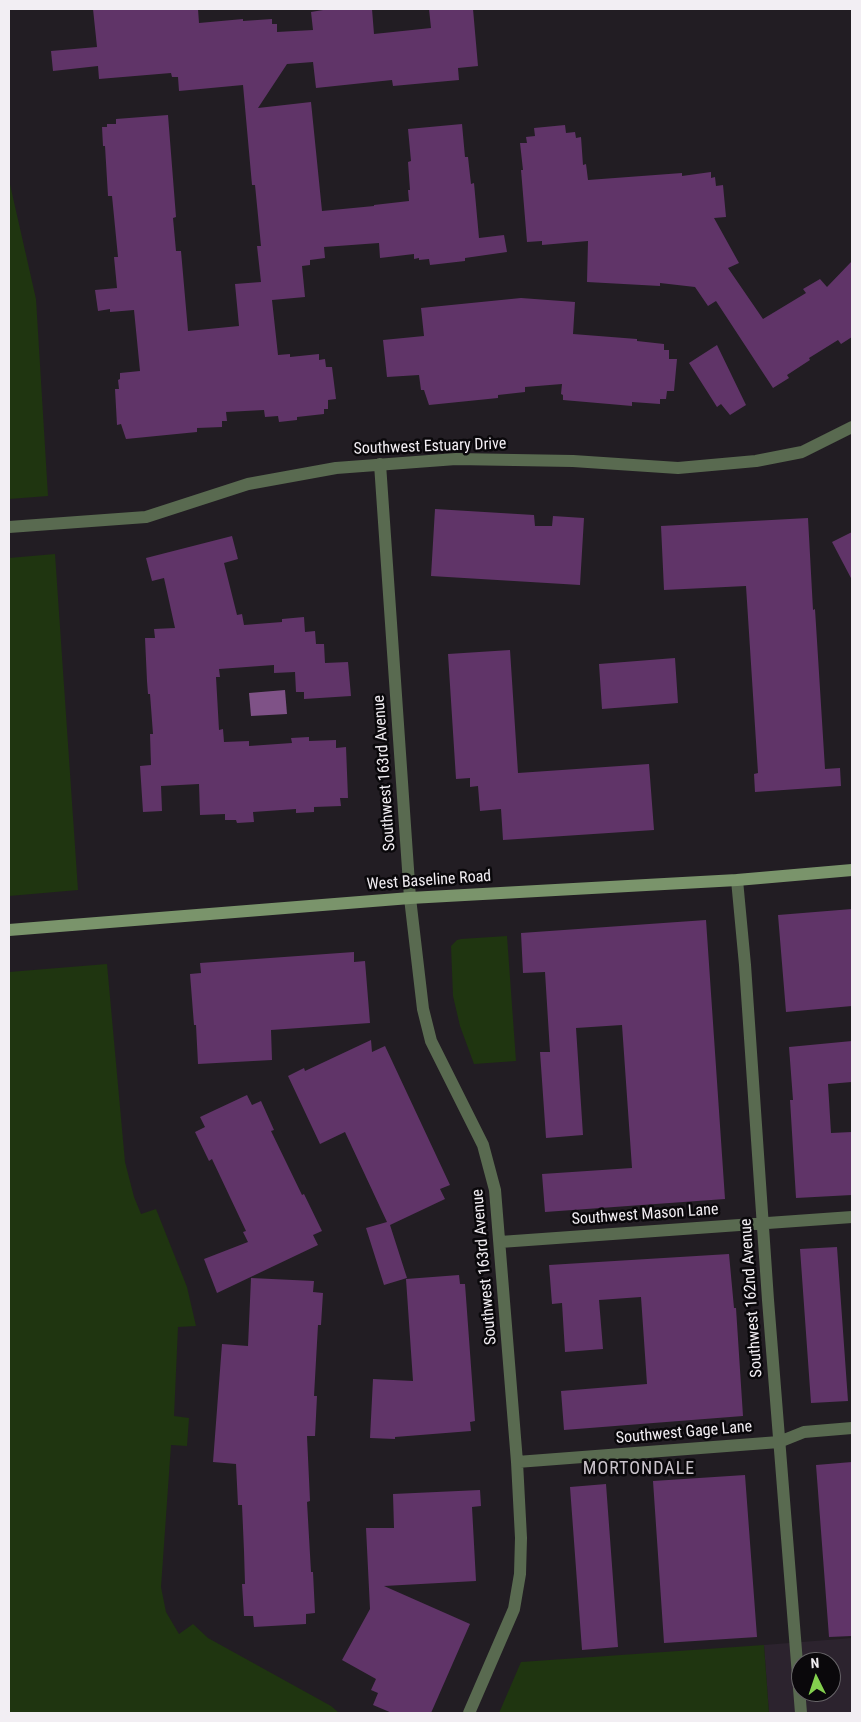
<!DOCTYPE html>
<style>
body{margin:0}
#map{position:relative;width:861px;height:1722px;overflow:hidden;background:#221d23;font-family:"Roboto Condensed",sans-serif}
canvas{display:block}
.frame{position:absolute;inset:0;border:10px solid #f2eef3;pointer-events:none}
.north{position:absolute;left:791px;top:1652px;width:50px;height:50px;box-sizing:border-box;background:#0a080b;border:1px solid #676468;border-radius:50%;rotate:356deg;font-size:14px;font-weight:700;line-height:20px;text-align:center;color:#f2eef3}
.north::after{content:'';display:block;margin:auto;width:18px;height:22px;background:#83d04e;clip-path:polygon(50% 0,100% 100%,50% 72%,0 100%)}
</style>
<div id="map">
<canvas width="861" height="1722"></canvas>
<div class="frame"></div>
<div class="north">N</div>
</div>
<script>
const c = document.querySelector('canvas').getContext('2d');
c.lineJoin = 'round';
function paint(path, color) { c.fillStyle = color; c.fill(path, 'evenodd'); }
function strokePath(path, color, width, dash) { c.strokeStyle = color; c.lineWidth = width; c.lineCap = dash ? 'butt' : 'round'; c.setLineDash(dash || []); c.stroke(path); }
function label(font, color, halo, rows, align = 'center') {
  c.font = font + ' "Roboto Condensed",sans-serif'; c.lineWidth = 5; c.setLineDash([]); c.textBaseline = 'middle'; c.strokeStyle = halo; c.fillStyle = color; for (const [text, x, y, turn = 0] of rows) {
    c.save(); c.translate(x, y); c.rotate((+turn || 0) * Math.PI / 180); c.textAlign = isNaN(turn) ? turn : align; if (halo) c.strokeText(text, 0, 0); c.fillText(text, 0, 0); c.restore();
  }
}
paint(new Path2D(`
 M852,1638v75h-83l-5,-68zM801,1662h30v30h-30z`), '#2c232e');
paint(new Path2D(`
 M9,180l27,119 12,197 -39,3z
 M55,554l23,336 -69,6v-338z
 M507,936l9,125 -42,3 -14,-38 -7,-30 -2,-50 6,-6 4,-1z
 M107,964l18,198 9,35 7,17 15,-5 31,78 9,39 -18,1 -4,89 15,2 -2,28 -16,-1 -10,142 5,25 13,22 14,-10 15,14 123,68 8,7h-330v-741z
 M764,1645l5,68h-270l22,-51z`), '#1f3510');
paint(new Path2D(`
 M285,690l2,24 -36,2 -2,-23z`), '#7f5287');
paint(new Path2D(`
 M93,9h105l1,14 44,-4v2l29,-2v5h5v8l36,-2 -2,-18 12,-2v-1h49l2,25 57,-6 -2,-19h44l5,57 -20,2 1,12 -66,6 -1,-6 -76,8 -3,-26 -26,2 -29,44 53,-6 11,109 52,-5v-1l35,-4 -1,-11h2l-2,-28 3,-1 -3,-32 54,-5 3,33h3l3,27 3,-1 5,55 25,-3 3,17 -42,6v3l-35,4 -1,-6 -10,1v-2l-5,1v-5l-34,4 -1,-15 -55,4 1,11 -15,2v5l-8,1 3,31 -33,3 6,55 12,-1v3l29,-3v6l6,-1 1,8h6l4,32 -8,1v9h-4v5l-27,3v3l-18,2 -1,-6 -13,1 -1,-7 -38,2 1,9h-5v6l-25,1v4l-71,7 -5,-15 -4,1 -2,-36h4l-1,-9 2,-1v-6l20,-2 -6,-61 -24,2v-3l-12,2 -3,-21 22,-2 -3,-31h4l-6,-61h-4l-3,-50h-2l-1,-19h5v-3h9v-5l52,-4 8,102 -3,1 3,33h5l7,80 51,-5 -4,-42 26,-2 -4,-36h4l-6,-61h-3l-9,-100 -64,6 -1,-14h-6l-1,-4 -72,6 -1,-13 -45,5 -2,-20 46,-4z
 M565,125l1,8 9,-1 1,6 5,-1 2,28 3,-1 2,16 94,-7v3l29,-4v6l4,-1 1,9 7,-1 3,32 -12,1 25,45 -11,5 35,51 43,-26 -3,-4 17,-10 7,8 25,-26v76l-11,7 -3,-4 -29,18 1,2 -23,15 2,3 -16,10 -57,-87 -8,5 -13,-19 -35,-4v3l-73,-4 1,-41 -46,4v-4l-15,1 -6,-72h2l-3,-27h7l-1,-6 9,-1 -1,-8z
 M521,298l54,4 -2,32 64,5v2l27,3v6h5v9h8l-3,32h-7l-1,8h-6v5l-28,-2v4l-69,-6v-5l-2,-1 1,-10 -37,3v5l-27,3v3l-69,7 -5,-15h-3l-2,-15 -32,2 -4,-37 41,-4 -3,-28z
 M717,345l29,60 -16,10 -9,-11 -4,3 -28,-44z
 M435,509l99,6 1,11h17l1,-10 31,2 -4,67 -149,-9z
 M808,518l5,92 2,-1 10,160 15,-1 1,18 -86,6 -1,-18 4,-1 -12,-187 -82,4 -3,-64z
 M852,532v48l-20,-38z
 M232,536l6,23 -14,4 13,52 5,-1 2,11 38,-3v-3l22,-2 1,15 10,-1 1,13h8l1,19 23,-1 3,34 -47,3v-7h-8l-1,-20 -21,1v-8l-55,4 1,8h-4l3,53 4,-1 1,13 25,-1v5l43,-3 -1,-5 18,-1v4l27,-1v8l10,-1 2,51h-8l1,8 -27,1v5l-18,1v-4l-43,3 1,10 -17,1 -1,-3h-11v-6l-25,1 -1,-31 -38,2 1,25 -19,1 -3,-46 11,-1 -1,-31h3l-3,-40h-2l-1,-13 -2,-43h10l-1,-9 21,-1 -11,-50 -12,3 -6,-23z
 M510,650l8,123 131,-9 5,66 -151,10 -2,-31 -21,2 -2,-25 -8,1v-9l-14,1 -8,-125z
 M675,658l3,45 -76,6 -3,-45z
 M852,909v97l-66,6 -8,-97z
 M706,920l19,279 -180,13 -3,-38 90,-6 -10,-143 -46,3 7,107 -37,3 -6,-86h10l-5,-80 -22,1 -2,-40z
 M354,952v10l11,-1 5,62 -99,7 1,30 -74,4 -2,-39h-2l-4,-51 11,-1 -1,-10z
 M371,1040l1,12 13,-6 65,139 -10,4 5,10 -55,26 17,53 -23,7 -18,-57 21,-6 -42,-90 -25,12 -32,-68 16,-8 1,3z
 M852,1041v41l-24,2 3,49 21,-1v63l-56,3 -6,-98h3l-4,-53z
 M247,1095l5,10 9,-4 13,29 -3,1 31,64 2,-1 18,37 -9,4 5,10 -101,48 -13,-34 44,-17 -5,-10 3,-1 -34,-72 -3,2 -14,-29 10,-5 -5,-10z
 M837,1247l11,154 -37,2 -11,-154z
 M729,1254l5,54h2l7,108 -179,14 -3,-39 86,-7 -6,-87 -42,3 4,49 -38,3 -3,-49 -10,1 -3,-39z
 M459,1275l1,9h5l10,137 -5,1 1,9 -76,6v2l-25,-1 3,-59 40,2 -7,-102z
 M251,1278l63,3 -1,11 10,1 -2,32h-3l-4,71h3l-2,40h-8l3,65 -3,1 4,70h2l2,41 -9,1v10l-52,3 -1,-11h-9l-2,-32h3l-1,-33 -2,-46h-4l-2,-41 -23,-2 9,-118 26,2z
 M852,1462v174l-23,1 -13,-172z
 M745,1475l12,162 -93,6 -11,-162z
 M606,1484l12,163 -36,3 -12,-163z
 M480,1490l1,16 -9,1 4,74 -92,5 86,38 -39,89h-39l-19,-8 5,-12 -7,-3 5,-11 -34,-19 28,-51 -4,-81h28l-1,-34z`), '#603468');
strokePath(new Path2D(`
 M380,464l30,434 13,111 8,32 52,104 12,45 22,272 4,76 -1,36 -6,35 -45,104
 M9,527l137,-10 102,-33 88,-16 120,-9 117,2 105,7 78,-7 46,-9 50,-25
 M737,880l8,85 23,335 33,413
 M500,1242l352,-25
 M517,1462l262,-20 25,-10 48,-4`), '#596a50', 12);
strokePath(new Path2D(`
 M9,930l401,-32 327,-18 115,-10`), '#7a946b', 12);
label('16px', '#f2eef3', '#0a080b', [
 ["Southwest Estuary Drive",430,447,-2],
 ["Southwest 163rd Avenue",385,773,-94],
 ["West Baseline Road",429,881,-4],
 ["Southwest Mason Lane",645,1215,-4],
 ["Southwest 163rd Avenue",485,1267,-95],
 ["Southwest 162nd Avenue",752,1298,-94],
 ["Southwest Gage Lane",684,1433,-5]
]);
c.letterSpacing = '1px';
label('18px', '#cac3cb', '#0a080b', [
 ["MORTONDALE",639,1469]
]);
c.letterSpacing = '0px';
</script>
